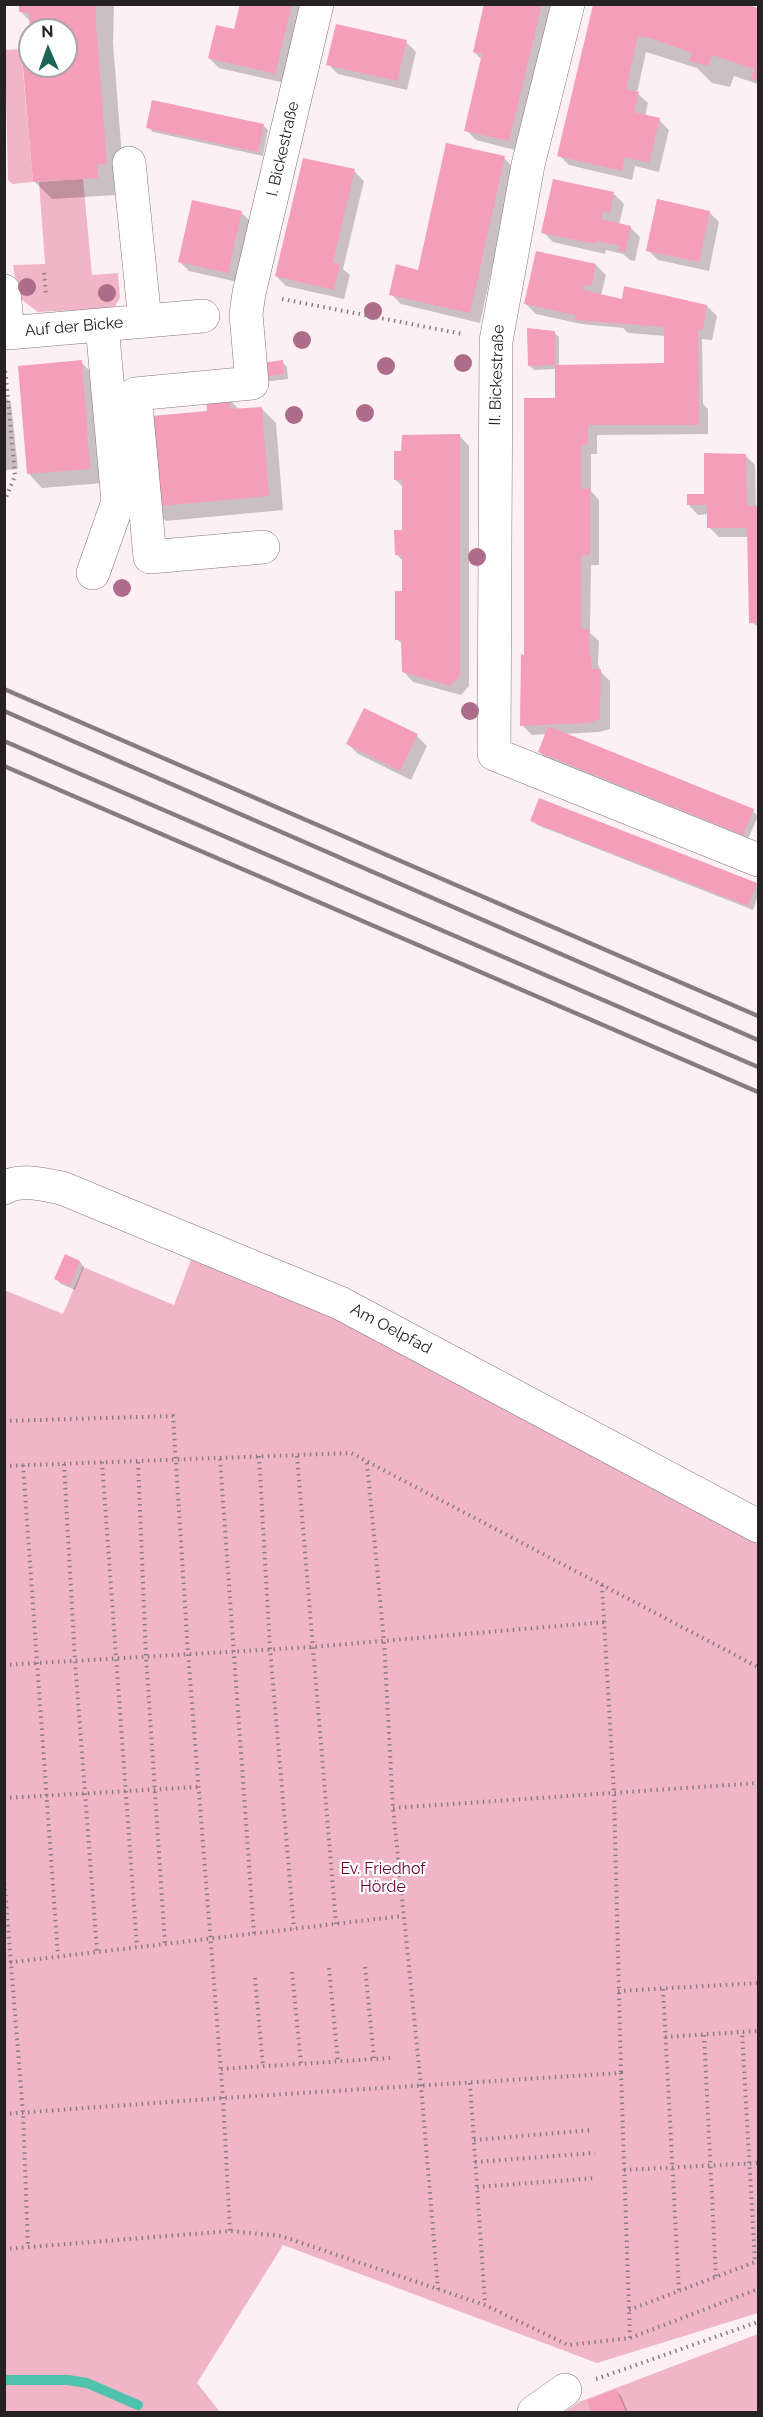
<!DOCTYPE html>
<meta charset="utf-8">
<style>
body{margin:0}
#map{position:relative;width:763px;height:2417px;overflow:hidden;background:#fdf0f4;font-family:Raleway,sans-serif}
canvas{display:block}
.frame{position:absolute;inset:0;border:6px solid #262122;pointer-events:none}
.north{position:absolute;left:18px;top:18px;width:60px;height:60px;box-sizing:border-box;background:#fff;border:2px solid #a8a6a7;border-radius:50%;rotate:358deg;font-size:16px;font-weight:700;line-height:24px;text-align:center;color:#262122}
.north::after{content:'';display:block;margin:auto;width:21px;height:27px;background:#1d6458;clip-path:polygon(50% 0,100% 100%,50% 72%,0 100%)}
</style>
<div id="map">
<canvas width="763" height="2417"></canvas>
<div class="frame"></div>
<div class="north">N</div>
</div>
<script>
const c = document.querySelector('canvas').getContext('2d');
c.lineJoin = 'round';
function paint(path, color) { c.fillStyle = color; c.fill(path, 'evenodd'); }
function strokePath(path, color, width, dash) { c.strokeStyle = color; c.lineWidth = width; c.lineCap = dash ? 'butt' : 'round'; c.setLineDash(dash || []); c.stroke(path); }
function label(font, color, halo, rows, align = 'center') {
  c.font = font + ' Raleway,sans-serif'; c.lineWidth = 4.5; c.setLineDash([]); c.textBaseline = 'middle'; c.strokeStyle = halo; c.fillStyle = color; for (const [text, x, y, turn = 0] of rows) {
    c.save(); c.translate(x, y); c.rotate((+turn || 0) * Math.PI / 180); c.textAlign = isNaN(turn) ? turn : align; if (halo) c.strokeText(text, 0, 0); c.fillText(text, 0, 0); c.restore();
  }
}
paint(new Path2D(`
 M21,49l12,133 -21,2 -4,-4 -3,-130z
 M83,179l9,96 26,-2 2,25 -6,10 -76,4 -20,-15 -5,-32 32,-1 -6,-82z
 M192,1257l221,96 345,189v771l-161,50 -314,-118 -86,138 23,29h-215l-1,-1122 59,24 20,-47 91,38z
 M758,2334v78h-194l15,-10z`), '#f0b5c6');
paint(new Path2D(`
 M21,4h93l-1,39 11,139h-10l1,13 -63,4 -18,-18 -12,-135 8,-1v21h36v-36h-35v-8l-11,-11z
 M238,4h66l-19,79 -66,-15 -10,-10 26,-27 5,-25z
 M511,4h43l-35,147 -43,-11 -10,-10 16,-70 -8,-8z
 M594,4h151l13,5v75l-24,-8 -4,11 -18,-4 -15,-15 -51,-16 -9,41 11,10 -3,13 14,4 10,10 -10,42 -24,-6 -3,14 -63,-15 -10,-10z
 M406,42l10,10 -9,38 -69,-16 -10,-10z
 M263,125l5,5 -5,26 -110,-24 -5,-5z
 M504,158l10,10 -34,155 -79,-19 -10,-10 28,-23z
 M354,171l10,10 -21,88 7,6 -6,24 -58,-13 -10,-10z
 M614,194l10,10 -5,21 11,2 10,10 -5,24 -5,-1 -7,-6 -17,-4 -1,4 -52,-12 -10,-10z
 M709,212l10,10 -10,49 -51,-11 -10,-10z
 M242,213l10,10 -14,59 -49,-11 -10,-10z
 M596,265l10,10 -5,21 20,4 86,6 10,10 -5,24 -10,-1 1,65 5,5v25l-111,1v19h-6v37l8,9v65h-8l-1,68 9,8 -1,23 3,8 9,9v48l-11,3 -37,2 191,77 5,5 -10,23 -204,-82 -4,-5 6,-18 -14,1 -10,-10 3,-69 31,-257v-30l-22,1 -5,-5 25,-33 5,5v29l106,-2 1,-28 -38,-3 -5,-5 -42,-4 -45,-10 -10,-10z
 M81,362l14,14 9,107 -62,5 -14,-15z
 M282,362l5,5 1,12 -25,3 -5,-5z
 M4,396l7,7 7,66 -14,1z
 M228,398l12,12 21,-2 15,15 7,87 -117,11 -14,-15 57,-93z
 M459,435l10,11v240l-8,9 -48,-13 -10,-11v-26l-6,-6 7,-47v-30l-8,-8 7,-23v-44l-8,-8z
 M745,455l10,10 1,42h2v120l-7,-5 -2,-85h-30l-10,-10v-13l-11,1 -10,-11 17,-8z
 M365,710l52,26 10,10 -16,34 -53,-26 -10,-10z
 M532,820l224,64 2,3v8l-5,15 -216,-85z
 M65,1256l15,6 4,5 -9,23 -14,-6 -5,-5z
 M616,2391l5,5 7,16h-35l-4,-10z`), '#0003');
strokePath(new Path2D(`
 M4,2380h64l19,3 51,22`), '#4ec2ad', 10);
paint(new Path2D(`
 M240,4h52l-17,70 -67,-16 8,-33 18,4z
 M484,4h58l-33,137 -45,-10 18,-77 -9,-2z
 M19,5h77v19l11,140 -10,1 1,13 -65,4 -12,-137 9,-2v23h36v-36h-36l-1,-17 -10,-1z
 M593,5h156l9,3v73l-7,-2 3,-10 -42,-14 -4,11 -19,-5 3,-8 -42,-15 -12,-2 -12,53 13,3 -5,20 26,6 -11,45 -24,-6 -3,14 -65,-15z
 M336,24l71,16 -10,41 -71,-16z
 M152,100l112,24 -6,28 -112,-24z
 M446,143l59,13 -35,157 -81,-18 7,-31 22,6z
 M303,158l52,11 -22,93 7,2 -6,26 -59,-14z
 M553,179l61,13 -4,21 -7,-2 -2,8 30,7 -6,26 -7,-1 2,-5 -24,-5 -1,3 -54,-11z
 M657,199l53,12 -11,51 -53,-11z
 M192,200l50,11 -14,62 -50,-11z
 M536,251l60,13 -4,22 -7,-2 -2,6 39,9 2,-13 83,19 -4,25h-5l1,95h-111v20h-7v44l9,-1v67l-9,1v73h8v25l2,1 1,14h9l-1,50 -11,4 -69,3 1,-72 3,1v-257h31v-33l-27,1 -1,-38 28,3v34l109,-2v-36l-89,-7v-5l-51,-11z
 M82,360l8,109 -63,5 -9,-108z
 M283,360l1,14 -27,4 -2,-14z
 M229,397l1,12 32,-2 7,89 -119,11 -9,-90 66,-6 -1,-12z
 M460,434v242l-10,10 -48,-14 -1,-32h-6v-49h7v-36h-7l-1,-25h8v-51l-8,1v-29h7l1,-16z
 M704,453l42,1 1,52h11v117h-9l-2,-95h-40v-23h-20v-11h17z
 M364,708l54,26 -18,37 -54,-27z
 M548,726l206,83 -11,26 -205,-83z
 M539,798l218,85 -9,23 -218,-85z
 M65,1254l15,7 -10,25 -16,-7z
 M616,2389l10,23h-34l-5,-11z`), '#f59eb9');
const minor = new Path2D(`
 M568,4l-40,161 -32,176 -2,413 264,106
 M129,163l16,158
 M4,291l4,42 195,-17
 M263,547l-113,10 -15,-163 117,-11 -6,-69 3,-21 68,-289
 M93,573l25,-71 -16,-177
 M4,1188c16,-10 41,-3 58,0l278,115 418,223
 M534,2412l31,-22`);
strokePath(minor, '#817679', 34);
strokePath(new Path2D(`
 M44,273l2,23
 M282,299l181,35
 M4,502l11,-26 -10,-109
 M4,1421l169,-5 15,237 35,445 7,133
 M259,1456l11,192 24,281
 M297,1456l39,468
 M220,1459l34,475
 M102,1462l35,485
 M138,1462l8,194 19,288
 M367,1463l17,178 9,167 28,278 17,203
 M64,1464l11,197 22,290
 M23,1465l35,491
 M4,1466l347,-13 407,214
 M602,1585l12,209 7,279
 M4,1665l308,-18 293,-25
 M4,1798l194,-11
 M393,1808l365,-25
 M4,1877l19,236 5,134
 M4,1963l398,-47
 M365,1967l9,92
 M329,1968l9,93
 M292,1972l9,92
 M255,1978l8,88
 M663,1989l16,302
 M618,1991l140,-8
 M704,2035l12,242
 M665,2037l93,-6
 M221,2069l169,-11
 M470,2083l15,221
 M4,2114l219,-16 398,-25 9,265
 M474,2140l119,-10
 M475,2162l120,-9
 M624,2170l134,-7
 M477,2187l119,-9
 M4,2249l226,-18 51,5 204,69 83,40 62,-7 128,-49
 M629,2310l126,-48 -13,-230
 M596,2379l162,-57`), '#887f82', 4, [1.5, 4.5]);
strokePath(minor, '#fff', 33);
strokePath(new Path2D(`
 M4,689l754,327
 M4,711l754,329
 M4,741l754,326
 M4,766l754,326`), '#867d80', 4.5);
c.fillStyle = '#ac6c8a';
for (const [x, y] of [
 [27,287],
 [107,293],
 [373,311],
 [302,340],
 [463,363],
 [386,366],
 [365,413],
 [294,415],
 [477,557],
 [122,588],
 [470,711]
]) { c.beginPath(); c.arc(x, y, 9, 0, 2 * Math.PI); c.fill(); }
label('16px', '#262122', '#fff', [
 ["I. Bickestraße",283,149,-77],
 ["Auf der Bicke",74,327,-5],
 ["II. Bickestraße",497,375,-88],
 ["Am Oelpfad",391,1329,28]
]);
label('16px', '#690034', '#fff', [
 ["Ev. Friedhof",383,1869],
 ["Hörde",383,1887]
]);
</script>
